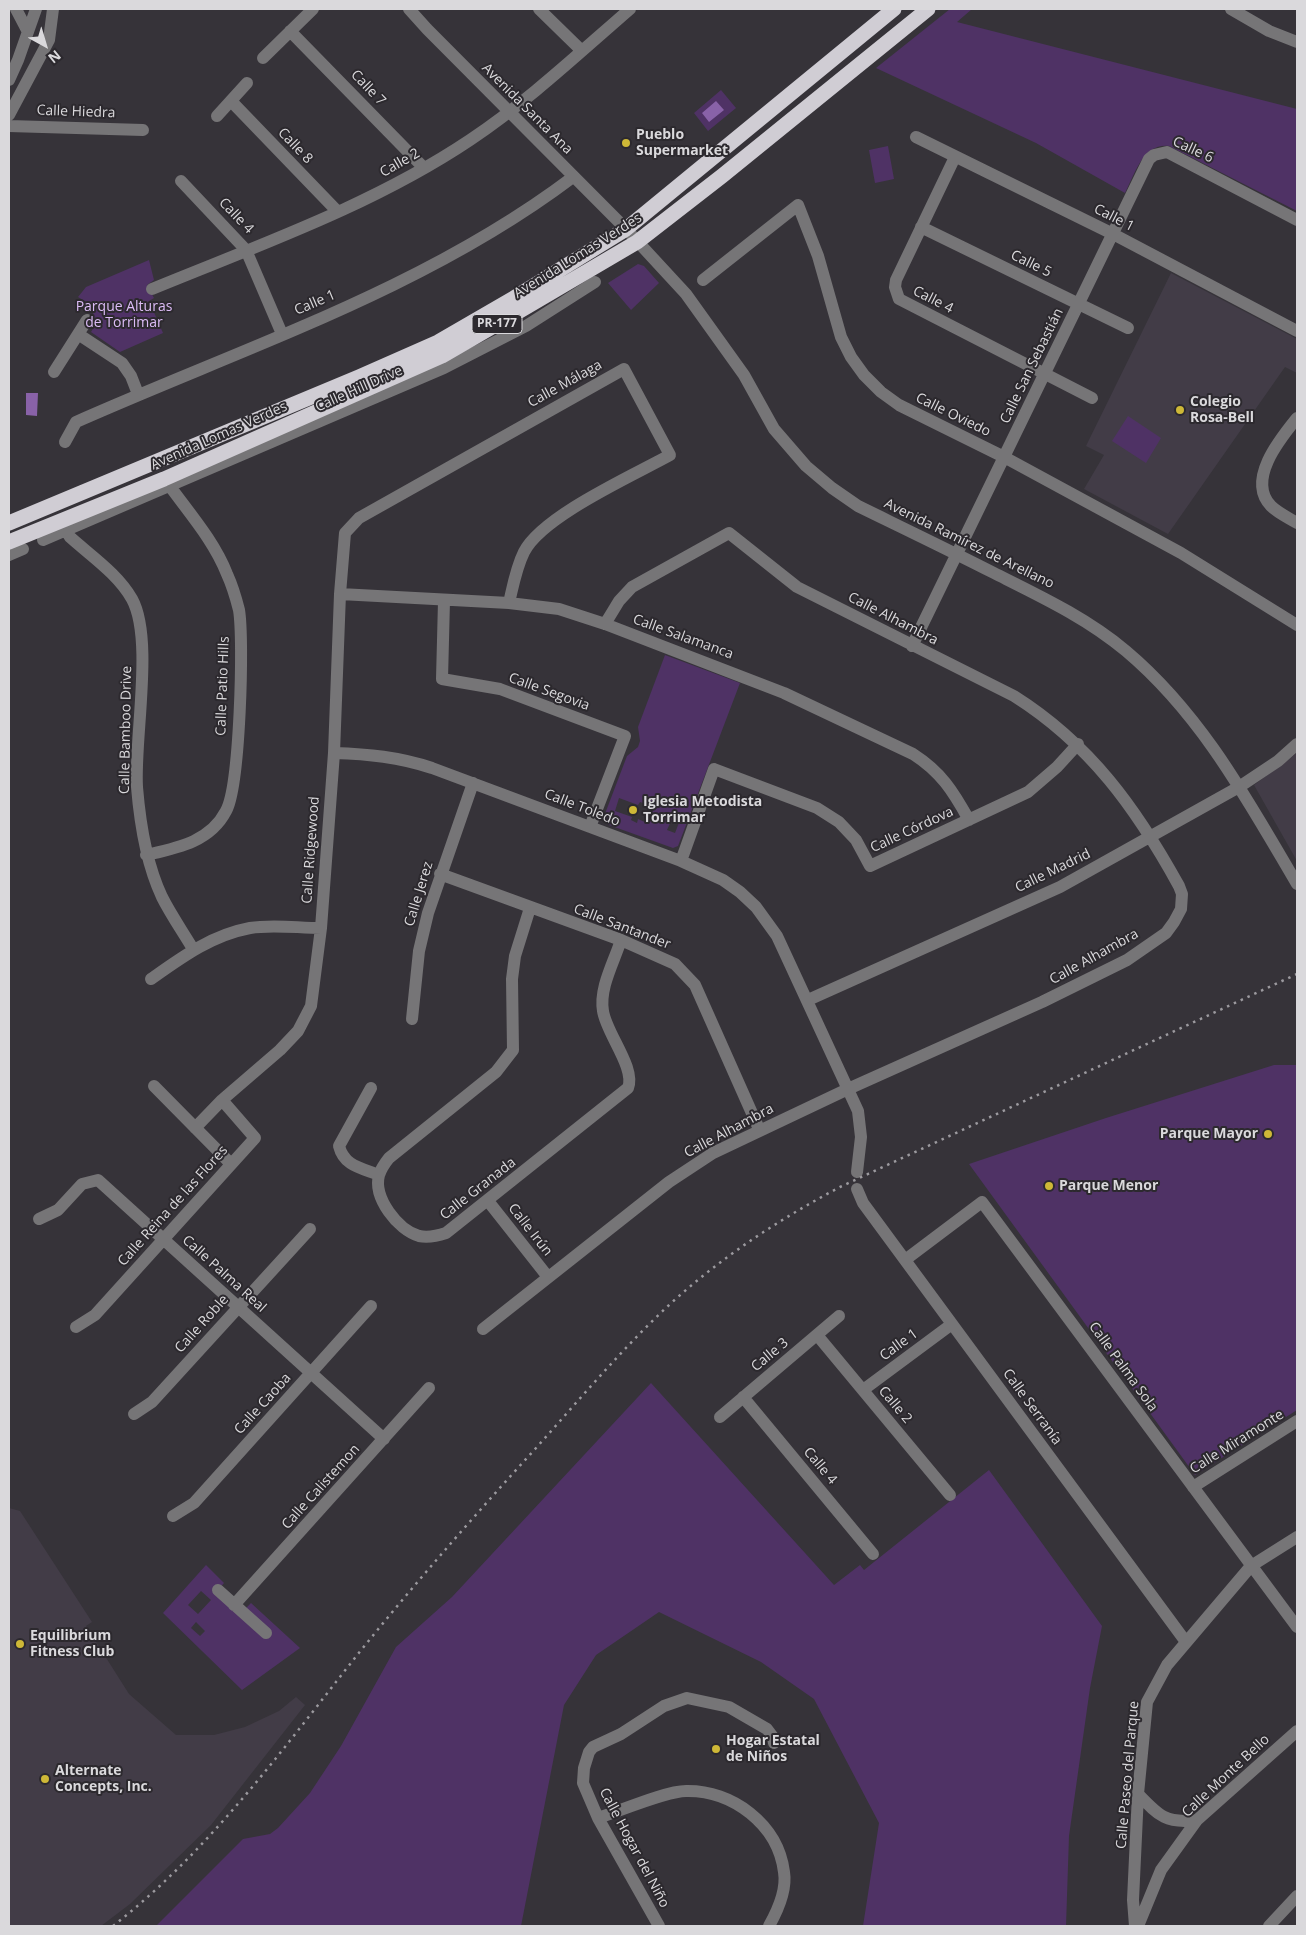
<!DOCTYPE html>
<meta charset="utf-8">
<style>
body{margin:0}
#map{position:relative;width:1306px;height:1935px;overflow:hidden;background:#363339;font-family:"Open Sans",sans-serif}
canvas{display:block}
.frame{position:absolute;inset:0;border:10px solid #dad9dc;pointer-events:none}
.north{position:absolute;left:20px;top:20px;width:50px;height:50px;-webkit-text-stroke:4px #2c292e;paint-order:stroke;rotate:141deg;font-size:14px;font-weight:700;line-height:20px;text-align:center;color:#dad9dc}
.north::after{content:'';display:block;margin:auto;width:18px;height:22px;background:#dad9dc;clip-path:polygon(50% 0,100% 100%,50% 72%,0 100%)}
</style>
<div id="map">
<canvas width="1306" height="1935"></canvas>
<div class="frame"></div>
<div class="north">N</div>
</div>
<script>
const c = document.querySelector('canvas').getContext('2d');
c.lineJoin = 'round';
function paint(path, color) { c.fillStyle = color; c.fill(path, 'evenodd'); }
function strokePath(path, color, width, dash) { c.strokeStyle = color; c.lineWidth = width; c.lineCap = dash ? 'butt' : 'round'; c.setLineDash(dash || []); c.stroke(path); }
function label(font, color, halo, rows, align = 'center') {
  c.font = font + ' "Open Sans",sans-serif'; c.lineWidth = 4; c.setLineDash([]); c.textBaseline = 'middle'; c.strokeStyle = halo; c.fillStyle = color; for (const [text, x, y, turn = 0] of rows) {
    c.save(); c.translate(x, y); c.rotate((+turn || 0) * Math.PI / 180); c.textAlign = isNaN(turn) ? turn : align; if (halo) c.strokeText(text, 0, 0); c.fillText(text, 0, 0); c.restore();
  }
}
paint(new Path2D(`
 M1171,273l126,66v34l-12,-6 -117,167 -84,-45 20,-34 -18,-9z
 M1297,753v108l-43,-76z
 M9,1508l11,3 72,111 -6,4 43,68 47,41h38l31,-8 34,-16 17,-14 9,8 -94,120 -81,79 -29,22h-92z`), '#423c47');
paint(new Path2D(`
 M950,9h22l-15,13 340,87v102l-128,-65c-26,-3 -34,28 -44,47l-89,-50 -160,-75z
 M721,90l15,18 -28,23 -14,-18z
 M888,146l6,33 -19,4 -6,-33z
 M149,260l5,20 -7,5 7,13 -5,3 14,32 -43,19 -29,-20 6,-10 -6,-4 5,-10 -18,-11 8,-10z
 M638,264l6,2 15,17 -28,27 -23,-27z
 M1128,416l33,22 -15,25 -34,-22z
 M665,655l75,28 -62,163 -5,2 -64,-23 -6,-6 24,-63 11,-9 2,-6 -2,-14zM619,798l19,7 2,-3 9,3 -1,4 4,1 -5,13 -9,-4 -1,4 -6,-3 1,-3 -17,-6zM673,817l7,3 -5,13 -8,-3z
 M1274,1065h23v345l-102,65 -226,-311 137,-46z
 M651,1383l183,202 26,-20 4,5 125,-100 113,156 -12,62 -21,148 -3,90h-203l16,-103 -65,-124 -53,-37 -102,-50 -63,43 -32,50 -43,221h-365l87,-87 27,-5 8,-6 32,-35 31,-47 55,-99 56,-50z
 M206,1565l18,18 -9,10 24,22 12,-12 49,45 -58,42 -79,-77zM201,1591l10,9 -13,14 -10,-9zM196,1622l9,9 -5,5 -9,-8z`), '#4f3265');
paint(new Path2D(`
 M716,101l8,9 -15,12 -7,-9z
 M26,393h12l-1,23 -11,-1z`), '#8962a8');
strokePath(new Path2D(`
 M16,9l12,23
 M409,9l18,20 199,200 60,65 58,81 30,54 32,37 26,22 26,18c45,22 91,44 136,67 46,23 93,45 132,78 76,64 122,150 171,233
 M539,9l43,42
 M1231,9l38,22 28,11
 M290,31l133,136
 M263,58l50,-49
 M9,80l9,-20 18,-51
 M231,101l106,110
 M9,115l40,-75 4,-31
 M217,116l30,-33
 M9,126l134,4
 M916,137l197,97 184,97
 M955,157l-59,123 -1,7 4,12 193,99
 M181,181l65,69 36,84
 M921,227l207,101
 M703,280l95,-75 20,51 23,81 10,20 13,18 17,17 18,13 105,52 177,96 116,72
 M152,289c107,-44 221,-84 318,-149 57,-38 108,-86 160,-131
 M78,334l44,29 9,13 7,18
 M54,372l33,-52
 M1297,418c-17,21 -51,62 -26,88 7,7 18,12 26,17
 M65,442l11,-20c169,-75 349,-133 497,-245
 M65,529l5,8c21,19 48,37 62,62 22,40 2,140 5,188 3,37 9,76 25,110 9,18 21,35 31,52
 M43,540l401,-172 82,-42 69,-44
 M9,555l14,-6
 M340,594l169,9 50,6 46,15 179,69 129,61c28,18 40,37 56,66
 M444,601l-2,78 58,10 125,47 -35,91
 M912,646l237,-487 5,-4 13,-3 130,68
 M334,753c34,1 65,4 98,15l249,93 42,19 17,12 16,15 21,29 81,175 3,26 -4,35
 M146,855c31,-7 64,-13 80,-44 14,-25 18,-171 13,-201 -3,-12 -7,-25 -12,-36 -13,-33 -37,-60 -58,-89
 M681,861l33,-92 103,39 22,14 17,18 14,26 158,-74 29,-25 21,-23
 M440,874l181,66 54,24 20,21 64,144
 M530,908l-15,48 -3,23 1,71 -17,22 -107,86c-4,5 -8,11 -10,17 -6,23 19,55 40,61 10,2 18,0 27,-3l182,-145c8,-20 -22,-55 -25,-77 -4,-23 11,-49 18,-71
 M151,979c31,-22 61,-44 99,-51 22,-4 48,0 71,0
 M808,1000l252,-113 179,-100 39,-26 19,-17
 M412,1019l7,-68 9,-38 45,-130
 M154,1086l77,78
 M371,1088l-32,58c5,20 22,22 40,29
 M195,1128l27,-28 58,-50 18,-19 13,-25 10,-78 13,-175 6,-159 5,-61 14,-15 265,-149 46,86c-36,20 -128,61 -146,97 -8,16 -11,34 -15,51
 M857,1189l6,14 323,439
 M488,1201l60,76
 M39,1219l19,-9 24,-26 16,-4 286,259
 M905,1260l77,-58 315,425
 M76,1327l19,-12 160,-177 -33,-38
 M483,1329l186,-147 44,-29 135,-64 194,-87 85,-42 39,-27 8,-11 7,-13 1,-15 -3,-8c-43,-78 -89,-142 -165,-190l-217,-109 -68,-54 -97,54 -13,14 -14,23
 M817,1335l133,160
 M863,1390l89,-66
 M743,1397l130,157
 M134,1414l18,-12 158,-173
 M720,1417l119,-101
 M1193,1487l104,-66
 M173,1516l21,-13 177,-197
 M218,1590l48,43
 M234,1605l195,-217
 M1138,1794c21,22 28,30 59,26
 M598,1818c22,-7 68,-27 88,-27 46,-1 92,33 98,81 3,18 -6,38 -15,54
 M659,1926l-61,-108 -15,-35 1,-15 5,-16 4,-5 28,-13 43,-28 23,-8 42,9 38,22 6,8 1,6
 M1135,1926l-2,-26 5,-106 9,-92 20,-37 84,-99 46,-29
 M1138,1926l23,-56 36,-50 100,-89
 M1269,1926l28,-30`), '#767577', 12);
strokePath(new Path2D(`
 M9,523l350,-146 79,-35 76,-44 112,-69 268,-220
 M9,542l155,-63 278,-123 81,-47 114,-67 85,-66 206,-167`), '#d0cdd4', 15);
strokePath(new Path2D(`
 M113,1926c97,-76 169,-176 245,-272 57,-71 117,-139 178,-206 43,-48 85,-98 132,-142 52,-48 110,-86 172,-119l457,-213`), '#9c9a9f', 2.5, [2.5, 5]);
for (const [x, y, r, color] of [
 [626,143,5,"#ceb837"],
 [1180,410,5,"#ceb837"],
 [633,810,5,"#ceb837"],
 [1268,1134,5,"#ceb837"],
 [1049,1186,5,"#ceb837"],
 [20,1644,5,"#ceb837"],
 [716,1749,5,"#ceb837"],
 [45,1779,5,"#ceb837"]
]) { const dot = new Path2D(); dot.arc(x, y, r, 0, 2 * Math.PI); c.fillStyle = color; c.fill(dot); strokePath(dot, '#2c292e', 2); }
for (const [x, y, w] of [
 [497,324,50]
]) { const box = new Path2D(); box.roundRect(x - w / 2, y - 9.5, w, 19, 4); c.fillStyle = '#2c292e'; c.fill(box); strokePath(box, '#dad9dc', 1); }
label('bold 12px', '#dad9dc', null, [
 ["PR-177",497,324]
]);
label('14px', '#dad9dc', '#2c292e', [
 ["Calle 7",368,88,46],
 ["Avenida Santa Ana",527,109,45],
 ["Calle Hiedra",76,112,2],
 ["Calle 8",295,146,46],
 ["Calle 6",1193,150,25],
 ["Calle 2",400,163,-30],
 ["Calle 4",236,216,46],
 ["Calle 1",1114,218,27],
 ["Avenida Lomas Verdes",578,256,-32],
 ["Calle 5",1031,264,26],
 ["Calle 4",933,300,27],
 ["Calle 1",315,303,-23],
 ["Calle San Sebastián",1032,366,-64],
 ["Calle Málaga",565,384,-29],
 ["Calle Hill Drive",359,389,-24],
 ["Calle Oviedo",953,415,26],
 ["Avenida Lomas Verdes",219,436,-24],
 ["Avenida Ramírez de Arellano",969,544,26],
 ["Calle Alhambra",893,619,27],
 ["Calle Salamanca",683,637,20],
 ["Calle Patio Hills",223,686,-88],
 ["Calle Segovia",549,692,20],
 ["Calle Bamboo Drive",126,730,-89],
 ["Calle Toledo",582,808,21],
 ["Calle Córdova",912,830,-25],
 ["Calle Ridgewood",311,850,-86],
 ["Calle Madrid",1053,871,-26],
 ["Calle Jerez",419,894,-73],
 ["Calle Santander",622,927,21],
 ["Calle Alhambra",1094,957,-29],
 ["Calle Alhambra",729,1131,-28],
 ["Calle Granada",478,1189,-38],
 ["Calle Reina de las Flores",173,1206,-48],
 ["Calle Irún",530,1230,52],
 ["Calle Palma Real",224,1274,42],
 ["Calle Roble",202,1324,-48],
 ["Calle 1",899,1345,-36],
 ["Calle 3",770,1355,-40],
 ["Calle Palma Sola",1123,1367,54],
 ["Calle Caoba",263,1404,-48],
 ["Calle 2",895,1405,50],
 ["Calle Serranía",1032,1407,54],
 ["Calle Miramonte",1237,1442,-32],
 ["Calle 4",820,1466,50],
 ["Calle Calistemon",321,1487,-48],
 ["Calle Paseo del Parque",1128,1775,-85],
 ["Calle Monte Bello",1226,1776,-43],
 ["Calle Hogar del Niño",634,1848,62]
]);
label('bold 14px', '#dad9dc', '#2c292e', [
 ["Pueblo",636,135],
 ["Supermarket",636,151],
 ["Colegio",1190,402],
 ["Rosa-Bell",1190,418],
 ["Iglesia Metodista",643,802],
 ["Torrimar",643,818],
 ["Parque Mayor",1258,1134,"right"],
 ["Parque Menor",1059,1186],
 ["Equilibrium",30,1636],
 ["Fitness Club",30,1652],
 ["Hogar Estatal",726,1741],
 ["de Niños",726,1757],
 ["Alternate",55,1771],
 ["Concepts, Inc.",55,1787]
], 'left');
label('14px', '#dcbcf6', '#2c292e', [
 ["Parque Alturas",124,307],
 ["de Torrimar",124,323]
]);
</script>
